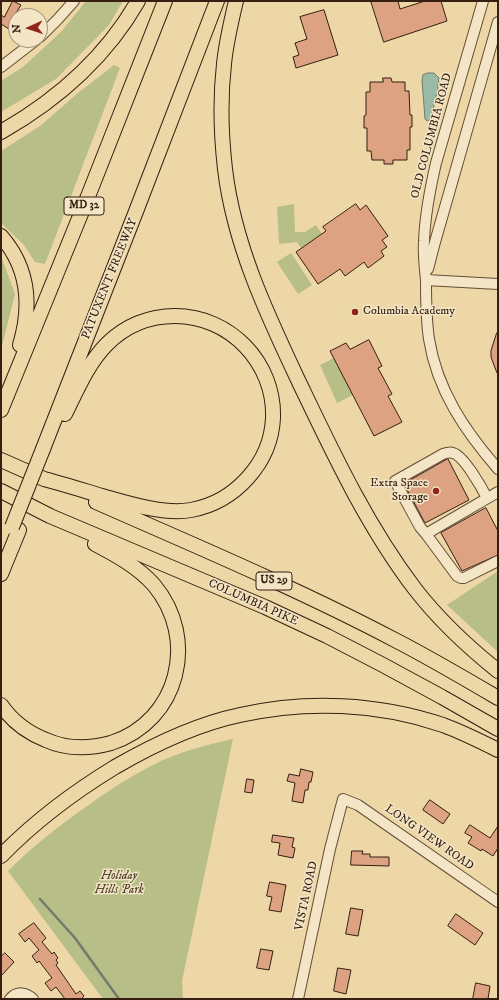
<!DOCTYPE html>
<style>
body{margin:0}
#map{position:relative;width:499px;height:1000px;overflow:hidden;background:#edd7a6;font-family:"IM FELL DW Pica",serif}
canvas{display:block}
.frame{position:absolute;inset:0;border:2px solid #341f12;pointer-events:none}
.north{position:absolute;left:8px;top:8px;width:40px;height:40px;box-sizing:border-box;background:#f3e5c5;border:1px solid #a7967d;border-radius:50%;rotate:267deg;font-size:11px;font-weight:700;line-height:16px;text-align:center;color:#341f12}
.north::after{content:'';display:block;margin:auto;width:14px;height:18px;background:#8f2418;clip-path:polygon(50% 0,100% 100%,50% 72%,0 100%)}
</style>
<div id="map">
<canvas width="499" height="1000"></canvas>
<div class="frame"></div>
<div class="north">N</div>
</div>
<script>
const c = document.querySelector('canvas').getContext('2d');
c.lineJoin = 'round';
function paint(path, color) { c.fillStyle = color; c.fill(path, 'evenodd'); }
function strokePath(path, color, width, dash) { c.strokeStyle = color; c.lineWidth = width; c.lineCap = dash ? 'butt' : 'round'; c.setLineDash(dash || []); c.stroke(path); }
function label(font, color, halo, rows, align = 'center') {
  c.font = font + ' "IM FELL DW Pica",serif'; c.lineWidth = 3; c.setLineDash([]); c.textBaseline = 'middle'; c.strokeStyle = halo; c.fillStyle = color; for (const [text, x, y, turn = 0] of rows) {
    c.save(); c.translate(x, y); c.rotate((+turn || 0) * Math.PI / 180); c.textAlign = isNaN(turn) ? turn : align; if (halo) c.strokeText(text, 0, 0); c.fillText(text, 0, 0); c.restore();
  }
}
paint(new Path2D(`
 M86,1h37l-14,24 -53,54 -55,33v-31l22,-14 38,-35z
 M114,65l6,3 -75,196 -10,-2 -11,-17 -23,-22v-72l39,-25 38,-33z
 M294,204l1,28h10l11,-7 6,9 -21,14 -4,-6 -18,2 -2,-37z
 M291,253l21,32 -14,9 -21,-32z
 M1,256l14,38 -14,56z
 M334,358l19,37 -16,8 -17,-38z
 M498,571v81l-51,-47z
 M233,739l-51,242 1,18h-80l-95,-128c25,-25 53,-47 82,-67 23,-17 48,-32 73,-44 23,-10 47,-16 70,-21z`), '#b7be87');
const water = new Path2D(`
 M428,73h6l5,5c-1,14 -5,28 -9,42l-3,1 -2,-2 -3,-39 1,-5z`);
paint(water, '#99baa5');
strokePath(water, '#717c6a', 1);
strokePath(new Path2D(`
 M40,899l35,39 44,61`), '#717c6a', 2.5);
const building = new Path2D(`
 M13,1l8,4 -5,8 2,1 -9,15 -8,-5v-9l3,2z
 M371,1h27l2,8 25,-8h16l6,20 -63,21z
 M324,10l14,45 -42,13 -3,-11 6,-2 -4,-12 12,-4 -7,-22z
 M383,78h8l1,4h13v9h4l1,24h2v12h-2v23h-3v10h-14v4h-9v-4h-12l-1,-9h-4v-23h-3v-12l2,-1v-23h4v-10h13z
 M356,204l4,6 6,-5 22,31 -6,4 5,7 -6,4 3,5 -16,12 -4,-6 -19,14 -5,-7 -22,15 -22,-32 30,-21 -3,-4z
 M497,333h1v40h-1l-6,-16v-6z
 M369,340l13,26 -4,2 14,26 -4,2 14,26 -28,14 -44,-85 16,-8 4,6z
 M448,459l21,41 -44,23 -21,-39z
 M486,508l12,23v24l-36,16 -21,-38z
 M301,769l12,3 -2,10h-2l-1,8h-3l-2,13 -11,-2 3,-18 -8,-2 2,-7 10,2z
 M247,779l7,1 -2,13 -7,-1z
 M430,800l20,14 -7,10 -20,-14z
 M470,825l20,13 8,-12v22l-5,8 -11,-7 -1,2 -13,-8 4,-6 -7,-4z
 M273,835l21,3 -2,9 3,1 -2,10 -15,-3 2,-12 -8,-1z
 M352,851h11l-1,3h8v3h19v9l-38,-1z
 M270,882l16,3 -5,27 -12,-2 3,-13 -5,-1z
 M351,908l12,2 -5,26 -12,-2z
 M456,914l27,19 -8,12 -27,-19z
 M34,923l12,15 -4,4 10,12 2,-2 4,6 -2,2 2,3 -2,2 20,29 4,-3 4,5 -3,3h-16l-9,-12 -5,4 -6,-8 7,-5 -13,-17 -2,2 -5,-7 7,-6 -10,-12 -4,4 -6,-8z
 M261,949l12,2 -4,19 -12,-2z
 M5,953l9,9 -13,14v-19z
 M338,968l13,2 -5,24 -12,-3z
 M476,983l14,3 -2,13h-15z`);
paint(building, '#dca281');
strokePath(building, '#341f12', 1);
const minor = new Path2D(`
 M483,1l-47,162c-6,26 -11,52 -12,78 -1,14 1,27 2,40 0,19 0,38 3,58 8,51 36,92 69,130
 M40,37l18,-18 16,-18
 M1,67l35,-27
 M428,269l7,-27 63,-220
 M426,280l72,4
 M487,498c-5,-10 -23,-42 -34,-45 -3,-1 -7,0 -10,1l-48,27 25,46 6,7 31,42 4,2h3l34,-17
 M426,534l72,-42
 M10,999c7,-8 16,-7 23,0
 M298,999l32,-150 13,-50 15,6 140,97`);
const highway = new Path2D(`
 M236,1c-5,21 -10,42 -12,63 -4,35 -3,70 1,105 9,76 42,145 74,213 34,71 68,144 116,207 24,31 53,58 83,82
 M1,132c56,-32 105,-75 137,-131
 M1,236c28,32 31,69 19,109
 M1,410l88,-216 76,-193
 M43,449l92,-235 82,-213
 M1,460l43,19
 M44,479c19,5 38,11 58,17 25,7 62,19 89,14 44,-8 80,-47 82,-92 2,-55 -43,-102 -98,-102 -26,0 -50,10 -68,28 -19,19 -30,46 -42,70
 M1,491l49,25 215,91 62,29 56,29 59,32 56,32
 M96,502c100,44 202,87 299,138 35,18 69,38 103,58
 M1,574l18,-44
 M1,705c11,16 27,28 45,35 20,9 43,9 65,3 68,-22 88,-104 43,-158 -16,-18 -38,-30 -59,-41
 M1,856c33,-34 73,-64 114,-89 38,-22 82,-43 125,-52 67,-15 138,-12 203,10 19,7 37,16 55,25`);
strokePath(minor, '#624d37', 12);
strokePath(highway, '#341f12', 16);
strokePath(minor, '#f3e5c5', 10);
strokePath(highway, '#edd7a6', 14);
const highwayBridge = new Path2D(`
 M12,527l31,-78`);
strokePath(highwayBridge, '#341f12', 16, []);
strokePath(highwayBridge, '#edd7a6', 14);
for (const [x, y, r, color] of [
 [355,312,4,"#8f2418"],
 [436,491,4,"#8f2418"]
]) { const dot = new Path2D(); dot.arc(x, y, r, 0, 2 * Math.PI); c.fillStyle = color; c.fill(dot); strokePath(dot, '#f3e5c5', 1.5); }
for (const [x, y, w] of [
 [84,206,40],
 [274,581,36]
]) { const box = new Path2D(); box.roundRect(x - w / 2, y - 9, w, 18, 3); c.fillStyle = '#f3e5c5'; c.fill(box); strokePath(box, '#341f12', 1); }
label('bold 11px', '#341f12', null, [
 ["MD 32",84,206],
 ["US 29",274,581]
]);
label('12px', '#341f12', '#f3e5c5', [
 ["OLD COLUMBIA ROAD",432,136,-75],
 ["PATUXENT FREEWAY",110,279,-68],
 ["COLUMBIA PIKE",253,603,24],
 ["LONG VIEW ROAD",429,838,35],
 ["VISTA ROAD",307,896,-78]
]);
label('12px', '#341f12', '#f3e5c5', [
 ["Columbia Academy",363,312],
 ["Extra Space",428,484,"right"],
 ["Storage",428,498,"right"]
], 'left');
label('italic 12px', '#55472f', '#f3e5c5', [
 ["Holiday",119,877],
 ["Hills Park",119,891]
]);
</script>
